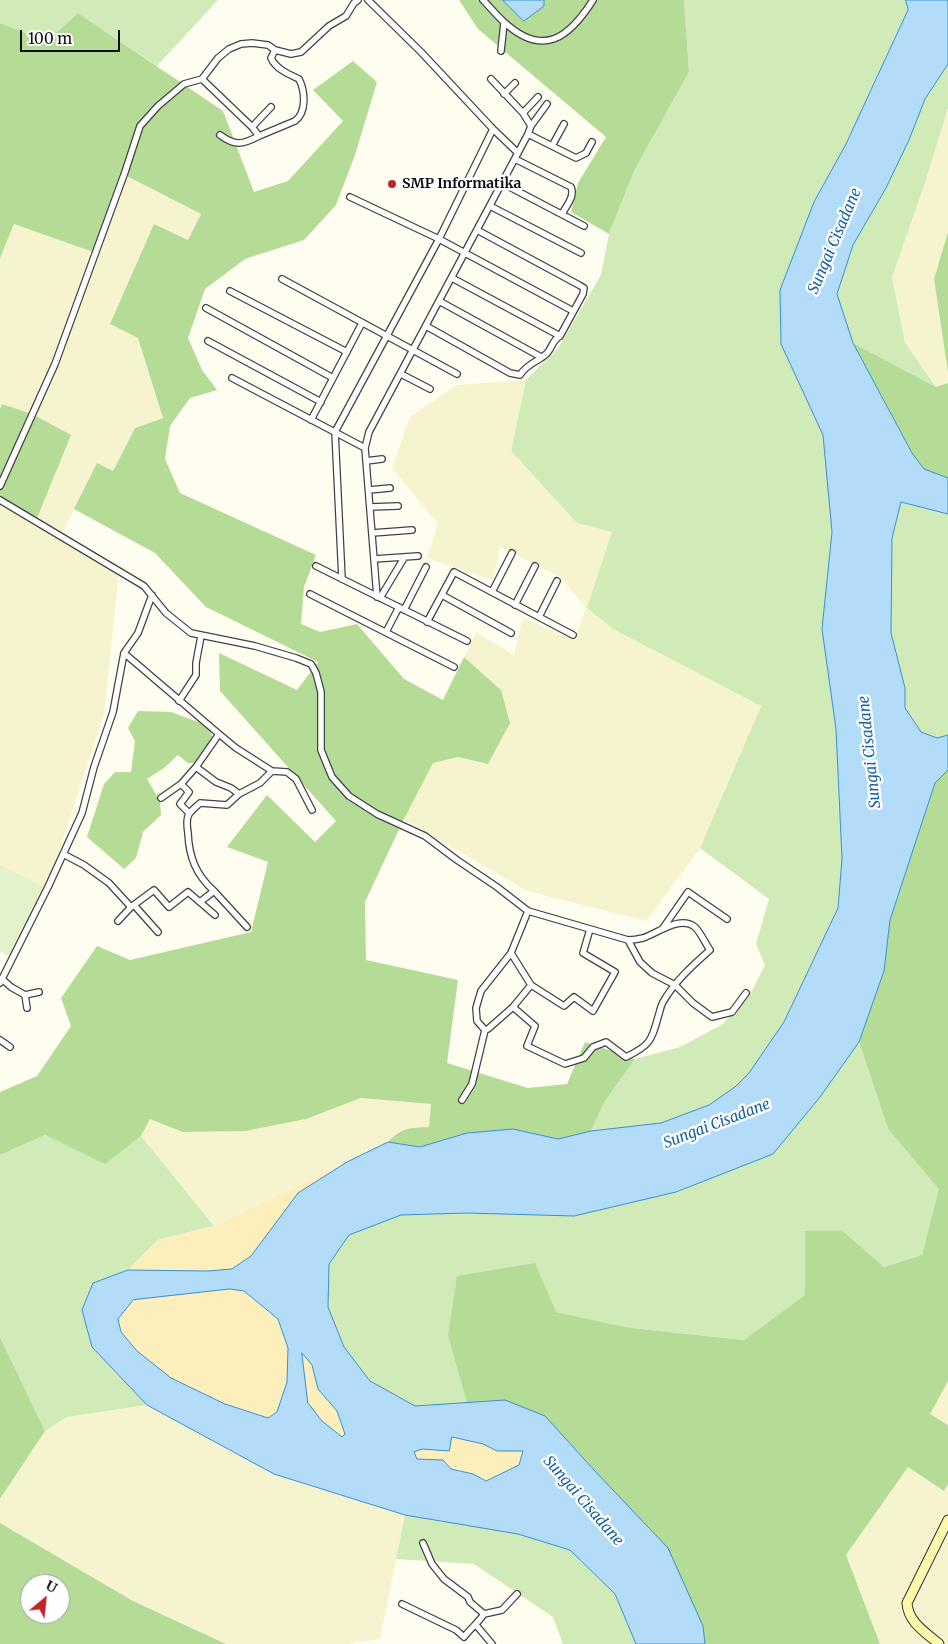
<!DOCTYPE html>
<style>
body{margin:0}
#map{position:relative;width:948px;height:1644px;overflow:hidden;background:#fffcf0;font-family:Merriweather,serif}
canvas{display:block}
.north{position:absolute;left:20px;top:1574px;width:50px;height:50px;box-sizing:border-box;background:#fff;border:1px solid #9f9f9f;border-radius:50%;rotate:28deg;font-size:14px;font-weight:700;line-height:20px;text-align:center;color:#0f0f0f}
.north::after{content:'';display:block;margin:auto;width:18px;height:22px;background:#c22326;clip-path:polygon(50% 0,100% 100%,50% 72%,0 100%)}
.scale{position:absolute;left:20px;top:30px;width:100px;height:22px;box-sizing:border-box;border:2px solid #0f0f0f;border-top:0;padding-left:6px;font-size:15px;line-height:18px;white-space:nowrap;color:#0f0f0f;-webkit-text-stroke:4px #fff;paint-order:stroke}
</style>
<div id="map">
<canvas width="948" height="1644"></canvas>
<div class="north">U</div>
<div class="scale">100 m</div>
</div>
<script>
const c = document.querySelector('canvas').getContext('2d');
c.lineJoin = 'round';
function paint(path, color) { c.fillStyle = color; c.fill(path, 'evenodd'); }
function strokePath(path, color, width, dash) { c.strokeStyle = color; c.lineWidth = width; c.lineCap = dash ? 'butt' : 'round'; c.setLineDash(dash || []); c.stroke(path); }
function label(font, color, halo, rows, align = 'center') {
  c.font = font + ' Merriweather,serif'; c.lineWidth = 5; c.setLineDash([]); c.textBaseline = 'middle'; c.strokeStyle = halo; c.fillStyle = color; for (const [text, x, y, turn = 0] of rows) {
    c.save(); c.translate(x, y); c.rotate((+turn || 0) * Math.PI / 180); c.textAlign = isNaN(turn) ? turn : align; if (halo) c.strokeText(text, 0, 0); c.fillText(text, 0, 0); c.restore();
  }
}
paint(new Path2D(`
 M948,108v124l-14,47 14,93v11l-12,4 -31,-44 -13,-66 32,-91z
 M123,174l78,40 -13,26 -34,-16 -43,101 27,13 25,80 -28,10 -22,43 -16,-8 -37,75 59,34 -15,142 -57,175 -38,67 -9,-5v-448l2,-99 -2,5v-151l14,-34 79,28z
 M526,380l-15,71 66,72 35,9 1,97 148,77 -61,142 -54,73 -119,-30 -123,-72 29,-56 25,-6 30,7 13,-74 -37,-33 12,-25 38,23 9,-37 51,22 12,-32 -26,-31 -60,-30 -7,33 -66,-22 11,-34 -46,-56 18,-51 47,-32z
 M361,1098l70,6 -2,23 -16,1 -15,4 -10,10 -174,84 -73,-90 9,-17 33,13 123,-13z
 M948,1381v44l-19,-11z
 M147,1405l127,69 131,41 -25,124 -32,5h-122l-93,-43 -133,-78v-24l45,-68 22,-14z
 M908,1467l36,24 4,-7v160h-68l-34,-89z`), '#f6f4cf');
paint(new Path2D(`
 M0,0h218l-61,66 -79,-53 -31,28 -47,-18z
 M684,0h222l2,10 -62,134 -32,58 -34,88 1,54 42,90 9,98 -10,97 14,100 6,130 -4,49 -54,114 -35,51 -14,14 -26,18 -48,18 -70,8 14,-30 30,-42 45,-12 43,-23 29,-33 13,-26 -9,-21 13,-45 -69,-51 61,-142 -148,-77 -26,-21 25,-76 -35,-9 -66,-72 15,-71 32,-32 43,-73 8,-41 26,-65 54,-97z
 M948,64v44l-24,78 -32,91 13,66 31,44 -83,-44 -16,-49 16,-49 33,-57 23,-48 16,-41z
 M901,502l47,12v221l-11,3 -16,-6 -16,-24v-20l-14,-55 1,-95z
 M859,1042l29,87 52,60 -18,66 -38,12 -41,-36 -38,64 -61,45 -113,-12 -75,-16 -108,24 19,67 -52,3 -45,-25 -26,-34 -16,-40 1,-43 20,-29 52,-20 66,-2 107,3 102,-24 97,-38 47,-57z
 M45,1135l60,28 36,-27 73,90 -56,14 -30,30 -35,13 -1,64 55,58 -80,12 -22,14 -45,-94v-182z
 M405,1515l113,19 52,16 45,44 21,50h-73l-10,-27 -79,-53 -78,-5z`), '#d1ebb8');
paint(new Path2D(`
 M459,0h44l21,21 20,-15v-6h140l5,72 -54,97 -26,65 -38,-22 7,-29 28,-46 -128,-108z
 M78,13l145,98 31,81 34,-11 55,-60 -30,-31 40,-29 24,21 -22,73 -19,50 -32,35 -59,19 -40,30 -17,49 14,32 15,20 -27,8 -20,28 -5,33 15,34 136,62 -12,32 -3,37 19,8 37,-8 47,55 39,21 21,-43 37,33 9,33 -22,41 -30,-7 -25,6 -29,56 -39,83 1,58 92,20 -11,83 81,25 39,-4 18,-42 50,17 -30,42 -14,30 -33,8 -45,-10 -46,4 -47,14 -32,-5c14,-15 21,-14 41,-15l2,-23 -70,-6 -55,21 -61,12 -62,1 -33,-13 -9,17 -36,28 -60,-29 -45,20v-63l37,-16 34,-50 -10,-28 36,-52 33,14 121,-28 17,-70 -41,-15 40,-52 48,47 21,-21 -116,-130 -1,-38 78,37 21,-28 -112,-55 -51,-54 -81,-44 23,-46 16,8 22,-43 28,-10 -25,-80 -28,-14 44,-100 34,16 13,-26 -78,-40 -30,78 -79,-28 -14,34v-235l47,18z
 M948,232v140l-14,-93z
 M853,343l83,44 12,-4v95l-24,-9 -12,-16z
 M2,404l30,10 39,21 -36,88 -35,-20v-94z
 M138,711l33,1 38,14 5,17 -13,20h-13l-10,-8 -14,13 -17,11 13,22 1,14 -18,17 -7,26 -12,11 -37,-32 17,-53 11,-12h16l4,-31 -7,-13z
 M948,770v611l-18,33 18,11v59l-4,7 -36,-24 -62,88 34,89h-175l-2,-18 -109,-156 -49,-54 -40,-16 -38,3 -19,-67 9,-60 78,-13 21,49 75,16 113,12 61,-45v-64h38l41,36 38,-12 17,-66 -51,-60 -29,-87 25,-71 6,-51 45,-137z
 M0,1337l45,94 -45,68z
 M0,1523l133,78 93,43h-226zM30,1584h30v30h-30z`), '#b4dc97');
paint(new Path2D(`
 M347,1162l-49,31 -47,63 -19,13 -24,2 -80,-1 30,-30 56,-14z
 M230,1289l14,2 34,28 10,29 -1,34 -10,30 -9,6 -43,-14 -54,-26 -34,-27 -16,-19 -3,-13 15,-19z
 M302,1352l10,13 6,24 19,22 8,23 -3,4 -20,-17 -14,-18z
 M451,1437l32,7 14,7 26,-1 -4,15 -33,16 -13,-7 -22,-5 -8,-9 -26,-1 -3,-8 8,-2 26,2z`), '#fcefbb');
paint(new Path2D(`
 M0,865l47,24 -38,67 -9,-5z`), '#e3f2ca');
const water = new Path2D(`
 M503,0h41v6l-20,15z
 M906,0h42v64l-23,35 -16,41 -23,48 -33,57 -16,49 16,49 59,110 12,16 24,9v36l-47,-12 -9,36 -1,95 14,55v20l16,24 16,6 11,-3v35l-13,13 -45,137 -6,51 -25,71 -39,55 -47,57 -97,38 -102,24 -107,-3 -66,2 -52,20 -20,29 -1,43 16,40 26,34 45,25 90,-6 40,16 49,54 74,78 35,78 2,18h-69l-21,-50 -45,-44 -52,-16 -113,-19 -131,-41 -127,-69 -55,-58 -10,-37 11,-27 35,-13 80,1 24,-2 19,-13 47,-63 49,-31 41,-20 32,5 47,-14 46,-4 45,10 33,-8 70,-8 48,-18 26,-18 14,-14 35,-51 54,-114 4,-49 -6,-130 -14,-100 10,-97 -9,-97 -42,-91 -1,-54 34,-88 32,-58 62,-134zM230,1289l14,2 34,28 10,29 -1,34 -10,30 -9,6 -43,-14 -54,-26 -34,-27 -16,-19 -3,-13 15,-19zM302,1353l10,12 6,24 19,22 8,23 -3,3 -20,-16 -14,-18zM452,1437l31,7 14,7h26l-4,14 -33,16 -13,-7 -22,-5 -8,-9 -26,-1 -3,-7 8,-3 27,2z`);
paint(water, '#b3dcf8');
strokePath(water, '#398fd0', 1);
const street = new Path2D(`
 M483,0c7,7 13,15 21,22 39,36 65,16 89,-22
 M501,51l3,-28
 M202,79l50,48 7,9c-17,9 -24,10 -39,-1
 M504,94l11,-11
 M523,113l15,-16
 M531,126l16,-22
 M252,127l19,-20
 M493,129l25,24
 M528,134l48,24 10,-5 6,-11
 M259,136l36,-15c12,-9 10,-30 4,-42 -11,-5 -23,-10 -28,-21l4,-8
 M552,146l12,-22
 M515,159l56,28c4,10 -5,19 -9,27
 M502,183l82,43
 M350,197l89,42 134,72
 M490,206l91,47
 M452,278l108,58
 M282,279l175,95
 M230,291l117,61
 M439,301l102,56
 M206,308l127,70
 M426,326l84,47 10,2c8,-13 21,-14 28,-23 5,-7 5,-12 12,-16l23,-42 1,-6 -5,-3 -102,-55
 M208,341l113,61
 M401,374l29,15
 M232,378l133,70
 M311,420l51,-97
 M366,461l16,-2
 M0,486l55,-122 70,-192 15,-46 18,-20 26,-22 18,-5 16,-21 11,-9 12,-5 11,-1 16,2 7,5 16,4 10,-2 28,-26 17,-10 8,-13 4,-3
 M369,490l21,-2
 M0,500l144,86 22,27 25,20 64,13 41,12 15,6 5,9 5,19v58l11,27 17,19 28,18 48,22 32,24 40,27 31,24 100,29c5,0 11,-1 15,-2 15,-5 37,-23 52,-11 6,6 10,16 15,23 -18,16 -35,31 -47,52 -3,5 -3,10 -5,15 -6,24 -9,29 -32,40l-20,-15 -13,5 -9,11 -19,6 -38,-18 8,-20 -22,-19
 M370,507l28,-1
 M372,533l40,-3
 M374,559l44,-3
 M316,566l151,75
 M342,579l-7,-147 104,-193 54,-110 -72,-77 -53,-52
 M492,592l20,-39
 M310,594l144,73
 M442,595l69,38
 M377,597l-12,-149 4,-16 159,-298 3,-8 -8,-13 -32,-34
 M380,598l24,-40
 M515,605l20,-39
 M404,610l22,-43
 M539,617l18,-36
 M427,622l27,-50 119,63
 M386,632l13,-25
 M124,653l95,81 17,14 36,23 15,1 9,7 16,31
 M179,701l17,-26v-12l5,-27
 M196,767l20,15 15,6 8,6
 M181,784l8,8 -9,12 9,9
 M161,798l20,-14 15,-17 23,-33
 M63,854l21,11 25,18 22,24
 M214,891c-18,-16 -25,-34 -26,-58 -1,-6 -2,-14 1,-19 3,-4 8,-8 11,-11l27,2 12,-11 21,-11 12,-12
 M200,902l14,-11 33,36
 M134,905l24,27
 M118,921l13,-14 23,-17 15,17 19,-15 27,23
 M663,928l25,-36 39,27
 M628,940l12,22 12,11 23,12 18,18 19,14 20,-5 14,-19
 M511,953l20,32 33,21 10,-9 19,14 22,-39 -32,-19 7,-24
 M2,979l9,8 14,8 2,13
 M0,983l48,-96 34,-74 12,-46 19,-55 11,-59 14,-20 14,-38
 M25,995l14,-3
 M485,1030l3,-1 25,-22 18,-22
 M0,1040l10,7
 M462,1100l10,-16 13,-54 -8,-9 -1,-13 5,-17 30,-38 17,-42
 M423,1543l9,21 12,15 24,18 2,5 14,12
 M402,1604l54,26 8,7c7,-9 14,-14 20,-23l18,-4 15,-16
 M476,1625l16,19`);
const secondary = new Path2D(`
 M939,1644c-14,-12 -31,-22 -32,-41l41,-83`);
strokePath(street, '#424242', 8);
strokePath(secondary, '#313131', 11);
strokePath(street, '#fff', 5.5);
strokePath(secondary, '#fff8ab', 9);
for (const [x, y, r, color] of [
 [392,184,5,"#c22326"]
]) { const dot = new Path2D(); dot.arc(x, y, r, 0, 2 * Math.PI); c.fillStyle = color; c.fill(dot); strokePath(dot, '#fff', 2); }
label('bold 14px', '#0f0f0f', '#fff', [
 ["SMP Informatika",402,184]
], 'left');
label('italic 15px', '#1461a4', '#fff', [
 ["Sungai Cisadane",835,241,-67],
 ["Sungai Cisadane",870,752,-96],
 ["Sungai Cisadane",717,1124,-21],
 ["Sungai Cisadane",583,1501,49]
]);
</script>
